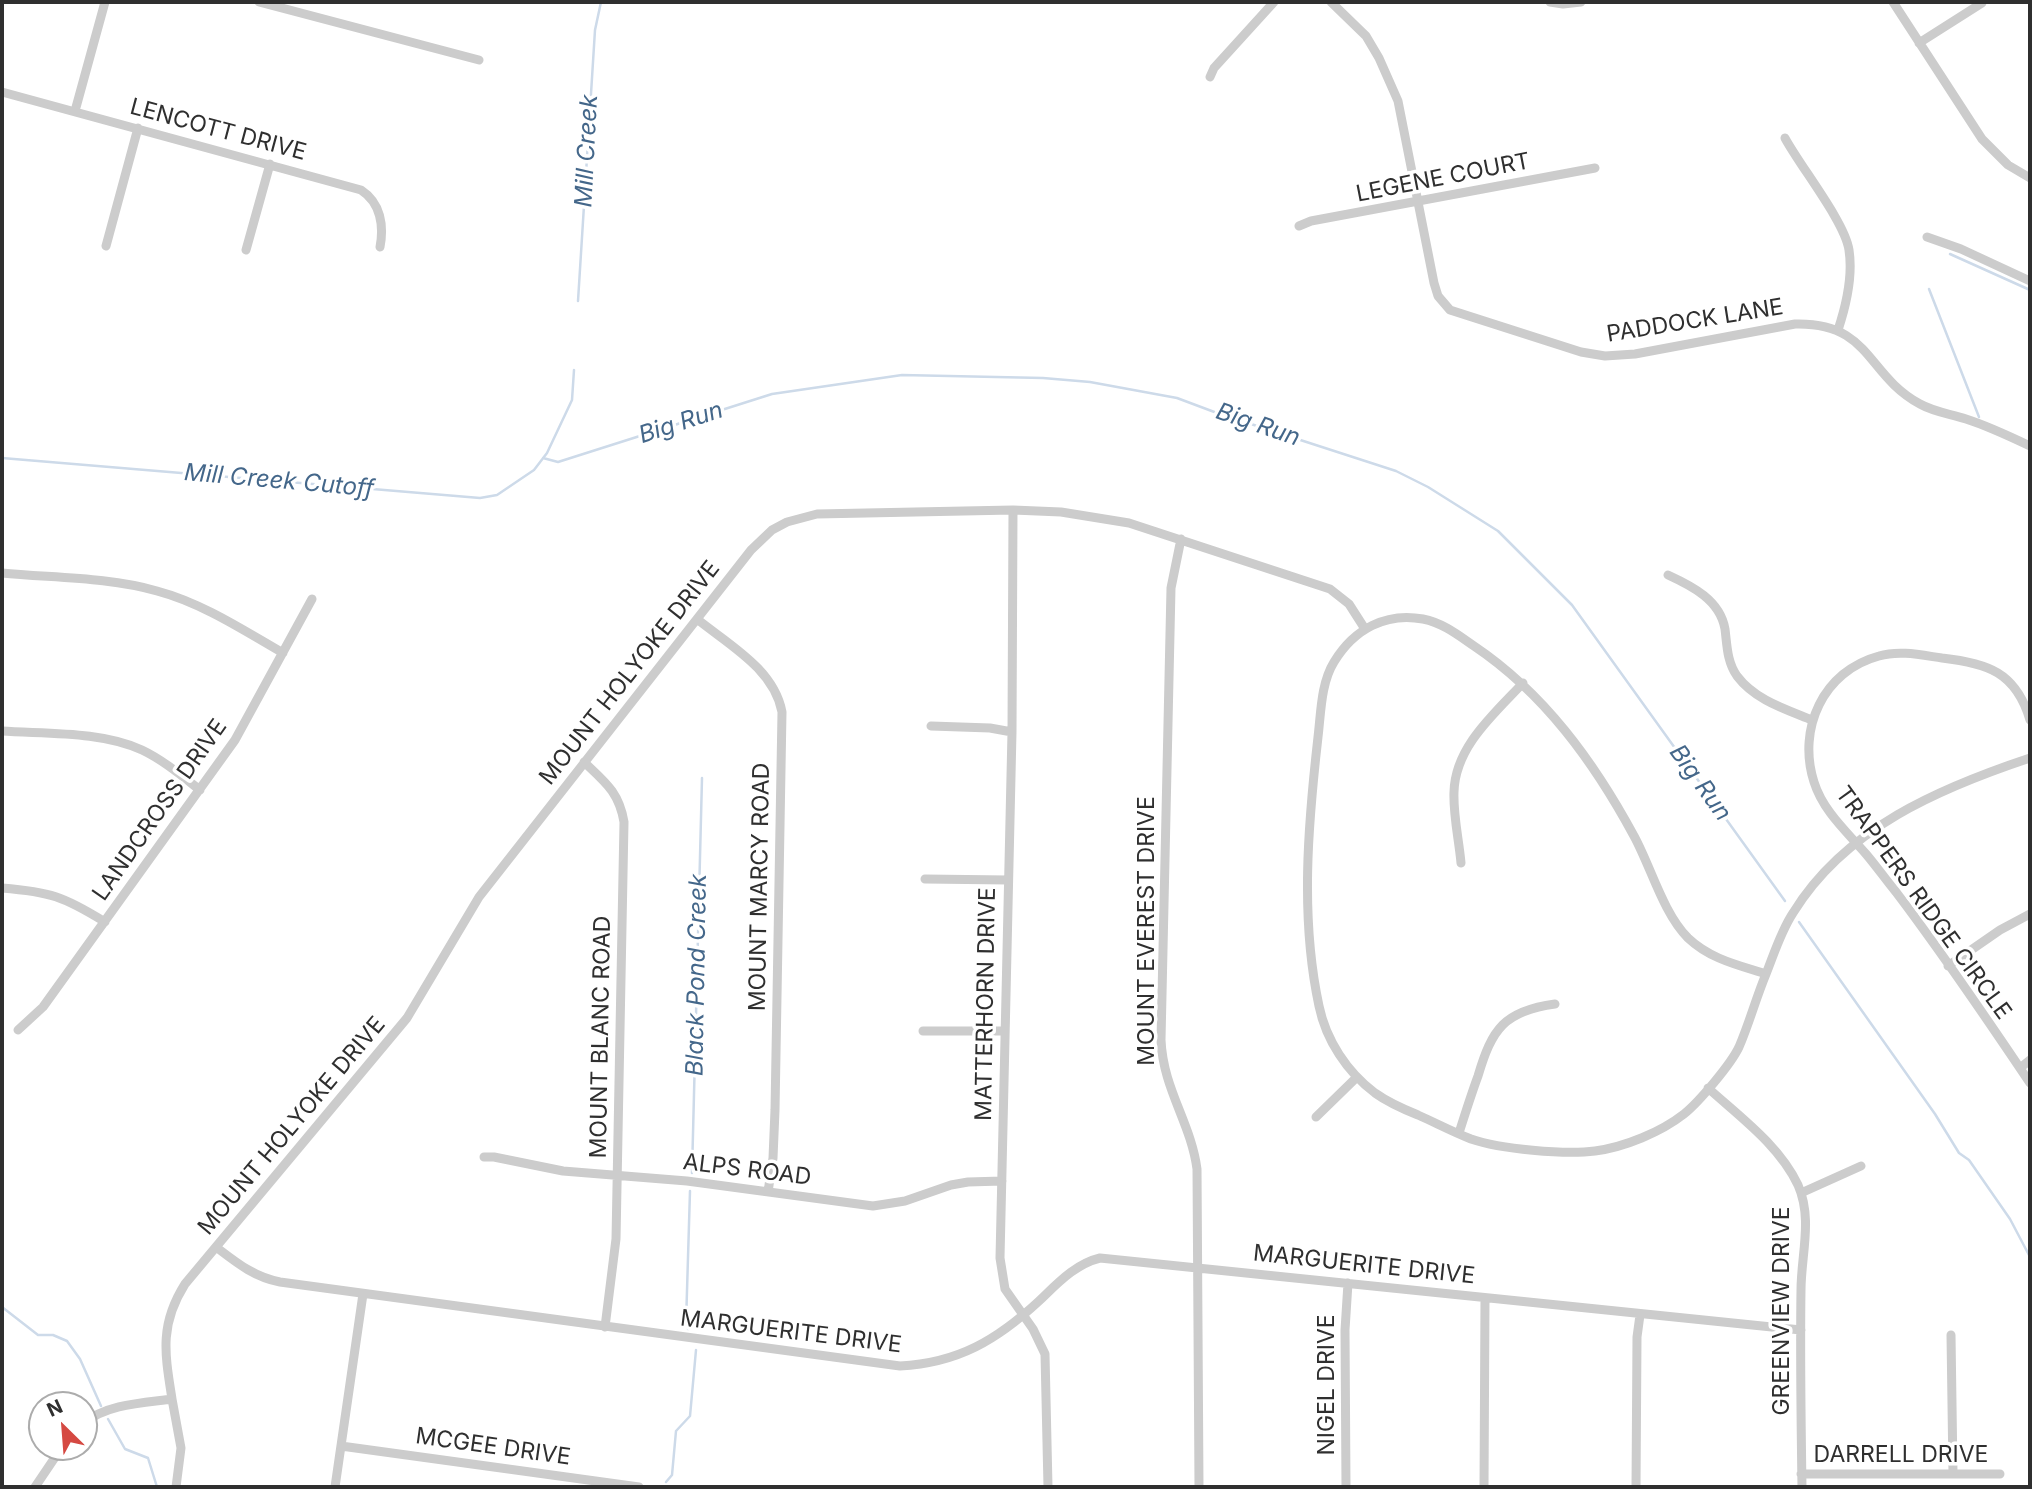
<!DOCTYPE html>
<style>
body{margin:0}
#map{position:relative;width:2032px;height:1489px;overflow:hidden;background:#fff;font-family:Inter,sans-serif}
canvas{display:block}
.frame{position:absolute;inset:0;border:4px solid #2f2f2f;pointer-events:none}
.north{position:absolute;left:28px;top:1391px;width:70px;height:70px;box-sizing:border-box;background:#fff;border:2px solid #acacac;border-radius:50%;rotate:335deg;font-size:19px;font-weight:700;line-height:28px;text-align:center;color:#2f2f2f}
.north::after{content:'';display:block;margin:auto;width:24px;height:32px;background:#d54942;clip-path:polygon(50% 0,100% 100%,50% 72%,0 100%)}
</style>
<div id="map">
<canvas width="2032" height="1489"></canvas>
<div class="frame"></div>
<div class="north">N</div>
</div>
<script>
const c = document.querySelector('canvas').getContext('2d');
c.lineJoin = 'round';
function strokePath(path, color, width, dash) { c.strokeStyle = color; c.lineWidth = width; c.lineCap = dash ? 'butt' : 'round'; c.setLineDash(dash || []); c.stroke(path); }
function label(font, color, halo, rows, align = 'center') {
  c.font = font + ' Inter,sans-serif'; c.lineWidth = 7; c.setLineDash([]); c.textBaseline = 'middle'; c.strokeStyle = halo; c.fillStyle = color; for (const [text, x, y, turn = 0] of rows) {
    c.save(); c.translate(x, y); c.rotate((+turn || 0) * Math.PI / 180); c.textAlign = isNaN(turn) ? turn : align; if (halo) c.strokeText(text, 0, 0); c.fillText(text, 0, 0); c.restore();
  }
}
strokePath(new Path2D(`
 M1950,254l80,36
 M1929,289l50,128
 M578,301l17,-271 6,-28
 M2,458l478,40 17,-3 37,-25 13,-17 25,-53 2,-30
 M543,458l15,4 214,-68 130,-19 141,3 47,4 87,16 40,15 179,58 32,16 70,44 74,74 213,296
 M1799,922l136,192 24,39 10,7 41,59 20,38
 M692,1173l10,-395
 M2,1307l36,28h15l14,6 13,18 21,47
 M688,1329l-2,-5 4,-133
 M108,1419l17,30 23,9 9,29
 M666,1482l6,-7 4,-44 14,-15 6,-66`), '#cddae9', 2.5);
strokePath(new Path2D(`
 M259,2l220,58
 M1331,2l35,34 13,22 19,43 36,182 4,13 12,14 131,42 24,4 30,-2 160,-30c76,-2 71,51 125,80 14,8 31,10 46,15 22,7 43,17 64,27
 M1550,2l13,2 18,-2
 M1893,2l89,137 26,26 22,13
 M1919,43l63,-40
 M1210,77l4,-9 60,-66
 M2,92l359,98c20,13 23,36 19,57
 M75,111l30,-109
 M1785,138c15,28 60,84 64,112 4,26 -3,56 -11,80
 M1299,226l12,-5 284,-53
 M1927,237l34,12 69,32
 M106,246l32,-118
 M246,250l24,-86
 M1013,510l-1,222 -12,526 5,31 28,40 12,25 3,133
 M1181,539l-10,49 -10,452c2,49 30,83 36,129l2,318
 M2,573c51,5 106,4 155,18 45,12 86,39 126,62
 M1668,575c24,11 52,25 57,54 2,16 2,33 12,47 18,24 48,33 75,44
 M697,619c32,26 77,50 85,93l-7,398 -2,48 -5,34
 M2030,720c-14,-48 -43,-57 -88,-62 -21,-3 -43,-8 -63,-2 -56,15 -82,73 -65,126 9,29 33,50 52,72 11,13 20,26 30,38 47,62 91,127 134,191
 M931,726l59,2 22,4
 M2,731c43,3 100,0 140,19 21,10 40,26 58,40
 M584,762c21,20 35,30 40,60l-8,417 -11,88
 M1461,863c-2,-23 -8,-48 -7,-71 1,-45 40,-78 69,-109
 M925,879l83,1
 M2,888c48,4 61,8 103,34
 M1948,966l52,-36 30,-16
 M1766,974c-28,-9 -56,-15 -78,-36 -25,-25 -37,-71 -54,-102 -40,-74 -90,-143 -160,-190 -16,-11 -31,-23 -51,-27 -37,-7 -69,10 -89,43 -13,21 -13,50 -16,75 -10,88 -18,181 1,269 7,34 28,66 56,87 14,10 28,16 43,22 18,8 35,17 53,24 29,10 94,16 124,12 30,-4 66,-19 89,-37 15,-12 47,-50 55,-67 10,-23 17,-49 27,-73 8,-20 15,-43 27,-61 52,-85 147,-125 237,-155
 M18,1030l25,-23 192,-267 77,-141
 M923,1031h82
 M2020,1068l10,-8
 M1708,1088c32,29 71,57 90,97 15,34 3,70 3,105 -1,66 0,132 1,197
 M1316,1117l41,-40
 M1459,1133c6,-19 12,-38 19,-57 14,-47 26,-65 77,-72
 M484,1157h10l69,14 124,10 186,25 32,-5 46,-16 17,-3 34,-1
 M1801,1193l60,-27
 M216,1247c21,16 38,30 64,35l620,84c58,-3 97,-26 139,-65 18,-17 36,-37 61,-43l701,72
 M1951,1335l2,138
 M172,1399l9,49 -5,39
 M84,1423c24,-19 58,-20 88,-24 -7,-45 -13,-74 13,-115l222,-266 72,-121 272,-347 21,-20 15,-8 30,-8 196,-4 48,2 68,11 201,66 19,15 16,25
 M341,1446l298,41
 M1801,1474h199
 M35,1487l27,-40
 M335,1487l28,-193
 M1346,1487l-1,-157 3,-47
 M1484,1487l1,-189
 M1636,1487l1,-150 3,-22`), '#ccc', 9);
label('23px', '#2f2f2f', '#fff', [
 ["LENCOTT DRIVE",218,130,15],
 ["LEGENE COURT",1443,178,-11],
 ["PADDOCK LANE",1695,321,-9],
 ["MOUNT HOLYOKE DRIVE",630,673,-52],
 ["LANDCROSS DRIVE",160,810,-55],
 ["MOUNT MARCY ROAD",760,887,-89],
 ["TRAPPERS RIDGE CIRCLE",1923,903,54],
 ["MOUNT EVEREST DRIVE",1147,931,-90],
 ["MATTERHORN DRIVE",986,1004,-89],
 ["MOUNT BLANC ROAD",601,1037,-89],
 ["MOUNT HOLYOKE DRIVE",292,1126,-50],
 ["ALPS ROAD",747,1170,7],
 ["MARGUERITE DRIVE",1364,1265,6],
 ["GREENVIEW DRIVE",1782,1311,-90],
 ["MARGUERITE DRIVE",791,1332,7],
 ["NIGEL DRIVE",1327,1385,-90],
 ["MCGEE DRIVE",493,1447,8],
 ["DARRELL DRIVE",1901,1455]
]);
label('italic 24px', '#44678a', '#fff', [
 ["Mill Creek",587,151,-87],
 ["Big Run",681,423,-18],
 ["Big Run",1258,425,19],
 ["Mill Creek Cutoff",279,481,5],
 ["Big Run",1700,783,54],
 ["Black Pond Creek",697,975,-89]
]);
</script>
